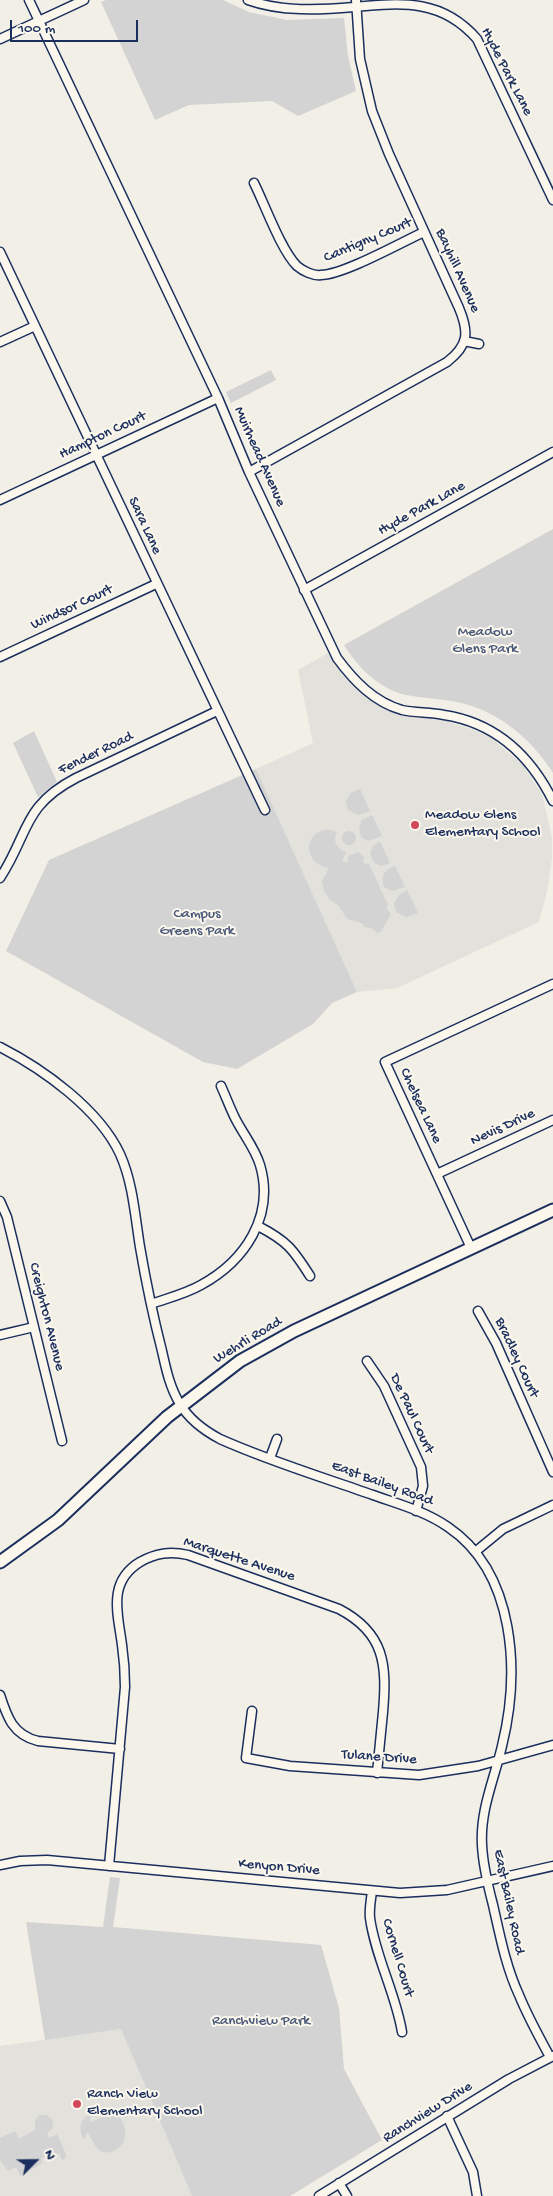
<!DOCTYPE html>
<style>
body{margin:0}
#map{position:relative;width:553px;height:2196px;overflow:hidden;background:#f2efe6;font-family:"Gochi Hand",sans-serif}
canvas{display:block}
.north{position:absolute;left:10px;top:2136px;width:50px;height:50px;-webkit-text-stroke:4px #fbf7ec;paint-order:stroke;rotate:67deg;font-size:14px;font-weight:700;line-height:20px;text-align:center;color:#1b2f5e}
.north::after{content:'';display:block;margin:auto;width:18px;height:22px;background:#1b2f5e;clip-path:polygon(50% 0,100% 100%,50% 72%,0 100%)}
.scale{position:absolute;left:10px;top:20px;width:128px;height:22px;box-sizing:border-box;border:2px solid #1b2f5e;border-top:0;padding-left:6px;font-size:15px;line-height:18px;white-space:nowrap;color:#1b2f5e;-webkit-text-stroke:4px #fbf7ec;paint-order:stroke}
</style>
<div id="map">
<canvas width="553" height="2196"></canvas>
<div class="north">N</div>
<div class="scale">100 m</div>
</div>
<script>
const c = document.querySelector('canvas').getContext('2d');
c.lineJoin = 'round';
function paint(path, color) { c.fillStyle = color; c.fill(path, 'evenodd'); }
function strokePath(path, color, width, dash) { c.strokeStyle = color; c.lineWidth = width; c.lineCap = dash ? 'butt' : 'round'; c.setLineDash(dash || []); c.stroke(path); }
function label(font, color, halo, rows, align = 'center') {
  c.font = font + ' "Gochi Hand",sans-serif'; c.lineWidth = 4; c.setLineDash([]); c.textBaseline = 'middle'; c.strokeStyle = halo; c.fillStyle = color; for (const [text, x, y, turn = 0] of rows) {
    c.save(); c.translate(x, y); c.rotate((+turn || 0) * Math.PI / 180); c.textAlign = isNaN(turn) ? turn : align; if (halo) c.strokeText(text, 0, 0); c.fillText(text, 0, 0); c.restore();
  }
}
paint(new Path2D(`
 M328,653l18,26 23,20 32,16 44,6 29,9 17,8 31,26 20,30 10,43v21l-5,34 -8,30 -142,66 -40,4 -101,-223 57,-26 -15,-73z
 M121,2029l71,167h-192v-150z`), '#e2e1dc');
paint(new Path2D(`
 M106,0h117l26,12 38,8 57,-2 4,38 8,35 -58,25 -26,-15 -83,4 -34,15 -54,-118z
 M271,370l5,10 -45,23 -5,-11z
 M553,529v244c-20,-32 -51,-59 -88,-69 -18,-5 -35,-5 -53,-8 -30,-4 -53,-27 -68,-51z
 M34,731l23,51 -19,15 -25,-54z
 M256,769l101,223 -25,11 -19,21 -76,45 -34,-7 -197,-111 43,-91z
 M360,789l10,22 -12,4 -10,-5 -2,-9 5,-8z
 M372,815l10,21 -14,5 -7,-4 -2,-9 3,-8z
 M323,830h8l6,3c-5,8 1,17 9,19l-4,10h6v-6l10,-4 6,5 -1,6 6,1 19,41 -2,3 5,6 -10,18 -4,1 -6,-5 -6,-1 -3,-4 -15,-4 -8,-13 -9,-6 -6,-9 -2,-10 7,-13c-22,-3 -28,-30 -6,-38z
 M342 838a7 7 0 1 1 14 0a7 7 0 1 1-14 0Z
 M380,842l10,21 -9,3 -7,-3 -4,-10 3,-7z
 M395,866l10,21 -13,4 -8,-4c-4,-12 1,-17 11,-21z
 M407,890l11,23 -12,4 -10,-5 -2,-8 5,-9z
 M110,1877l10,1 -7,49 208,18 18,63 5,61 38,71 -92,56h-98l-71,-167 -76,11 -19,-118 77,5z
 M91,2113l-1,8 2,1 19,-9 6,1c23,27 -8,47 -19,35 -4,-4 -7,-12 -11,-17l-3,8c-6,-11 -5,-20 7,-27z
 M39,2115h8l6,5 -1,9 -5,4 2,5 8,-4 10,23 -5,3 -3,-7 -18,5 2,5 -23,13 -4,-9 -8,4 -8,-11v-22l15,-7 4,8 16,-9v-9z`), '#d2d3d2');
const street = new Path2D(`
 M29,0l189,398 31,74 88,186c17,23 37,44 65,52 13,3 28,2 42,5 52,8 86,40 109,86
 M248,0c33,12 72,10 106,7 51,-5 89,-7 123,32l76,161
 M0,39l84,-39
 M254,183c11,22 27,67 43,83 6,5 16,10 24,9 22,0 81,-33 103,-43
 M0,252l265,558
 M464,341l15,3
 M0,342l35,-16
 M249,472l198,-110c22,-17 22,-30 12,-54l-70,-154 -17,-43 -12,-52 -4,-59
 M0,500l218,-102
 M304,590l249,-138
 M0,657l156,-73
 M0,878c29,-44 22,-72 76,-100l141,-67
 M0,1047c43,22 99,62 120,107 13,29 15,62 20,93 6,35 13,69 22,104 4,18 8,37 18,53 9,15 25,27 40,35 49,22 102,38 153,56 25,9 52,16 75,32 68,46 72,146 54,219 -8,34 -22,64 -20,99 1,21 6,41 11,60 7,31 13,62 26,90 9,22 20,42 31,62
 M437,1174l116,-54
 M0,1201l7,16 55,224
 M258,1226c29,15 35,23 52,50
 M471,1248l-86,-186 168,-78
 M151,1304c17,-6 34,-10 50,-19 44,-24 74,-69 59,-120 -5,-17 -17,-31 -25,-47 -5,-10 -9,-21 -14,-32
 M478,1311l18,32 57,129
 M0,1335l34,-8
 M367,1361l17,25 37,81 2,19 -7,25
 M270,1458l7,-19
 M475,1552l28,-23 50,-24
 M0,1695c7,22 13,40 38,46l82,8
 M252,1711l-6,47 44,8 129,9 59,-9 75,-21
 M0,1865l20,-4 27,-1 353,33 47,-3 106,-24
 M109,1866l16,-179c0,-14 -1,-28 -3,-42 -4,-31 -15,-63 18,-83 16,-9 30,-11 48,-7l151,54c46,24 48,56 44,103 -2,21 -4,41 -6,61
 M372,1891c-1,9 -3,18 -2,27 5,38 26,76 32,114
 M447,2116l26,56 4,24
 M339,2183l8,13
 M319,2196l190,-117 44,-23`);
const secondary = new Path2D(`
 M0,1562l58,-42 109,-103 73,-56 54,-30 259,-121`);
strokePath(street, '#1b2f5e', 11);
strokePath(secondary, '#1b2f5e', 15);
strokePath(street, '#fbf7ec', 8);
strokePath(secondary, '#fbf7ec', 11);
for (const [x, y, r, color] of [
 [415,825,5,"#d1495b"],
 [77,2104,5,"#d1495b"]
]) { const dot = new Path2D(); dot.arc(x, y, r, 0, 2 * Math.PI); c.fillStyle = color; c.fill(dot); strokePath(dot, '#fbf7ec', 2); }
label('15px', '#1b2f5e', '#fbf7ec', [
 ["Hyde Park Lane",506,72,63],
 ["Cantigny Court",368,241,-23],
 ["Bayhill Avenue",457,271,66],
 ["Hampton Court",103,436,-25],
 ["Muirhead Avenue",259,457,66],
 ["Hyde Park Lane",422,509,-29],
 ["Sara Lane",144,526,65],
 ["Windsor Court",72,608,-25],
 ["Fender Road",96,754,-26],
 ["Chelsea Lane",420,1106,65],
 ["Nevis Drive",503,1128,-25],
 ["Creighton Avenue",46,1317,76],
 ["Wehrli Road",248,1341,-31],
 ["Bradley Court",516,1358,65],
 ["De Paul Court",411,1414,65],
 ["East Bailey Road",382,1484,20],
 ["Marquette Avenue",239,1560,18],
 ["Tulane Drive",379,1758,4],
 ["Kenyon Drive",279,1868,5],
 ["East Bailey Road",508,1902,78],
 ["Cornell Court",397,1958,73],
 ["Ranchview Drive",428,2113,-32]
]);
label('15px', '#49587b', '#fbf7ec', [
 ["Meadow",485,633],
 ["Glens Park",485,650],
 ["Campus",197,915],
 ["Greens Park",197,932],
 ["Ranchview Park",261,2022]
]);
label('15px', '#1b2f5e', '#fbf7ec', [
 ["Meadow Glens",425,816],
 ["Elementary School",425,833],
 ["Ranch View",87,2095],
 ["Elementary School",87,2112]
], 'left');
</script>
